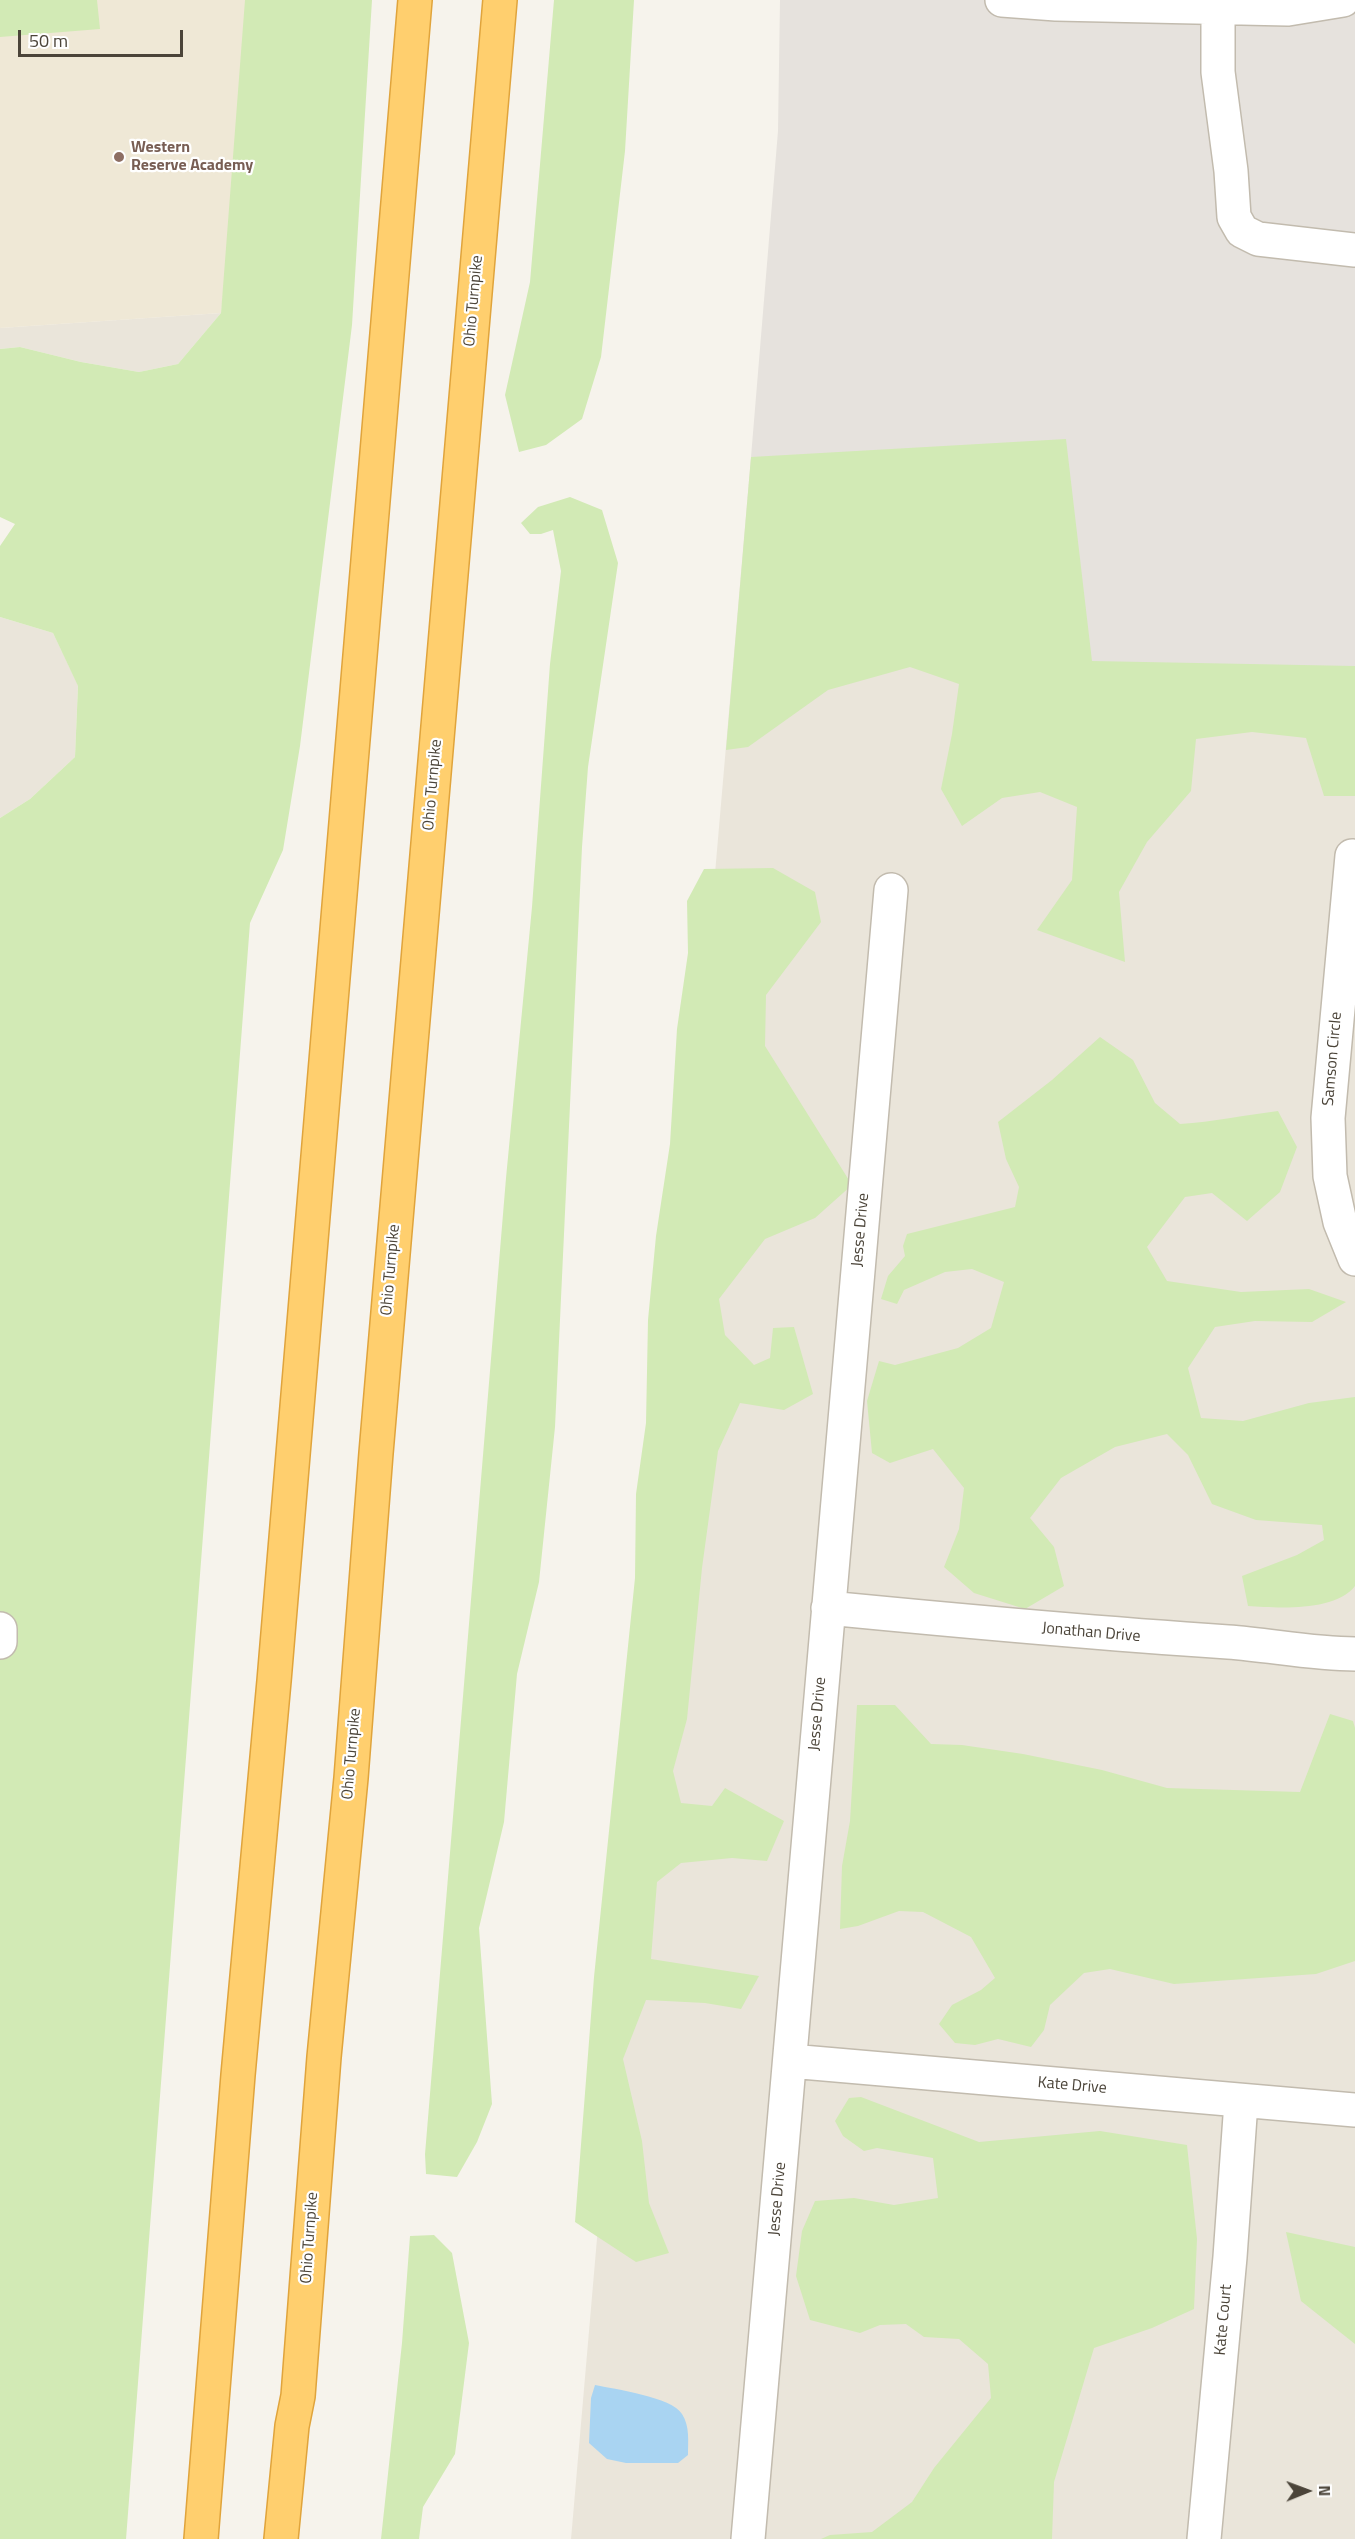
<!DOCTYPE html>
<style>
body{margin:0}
#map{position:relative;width:1355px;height:2539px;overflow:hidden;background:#f6f3ec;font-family:"Titillium Web",sans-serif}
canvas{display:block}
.north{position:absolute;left:1277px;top:2461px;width:60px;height:60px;-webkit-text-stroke:4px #fff;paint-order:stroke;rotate:89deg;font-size:16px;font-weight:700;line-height:24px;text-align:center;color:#4b4439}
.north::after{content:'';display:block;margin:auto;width:21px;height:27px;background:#4b4439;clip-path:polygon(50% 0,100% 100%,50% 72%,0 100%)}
.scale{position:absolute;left:18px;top:30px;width:165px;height:27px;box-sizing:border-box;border:3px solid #4b4439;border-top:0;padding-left:8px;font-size:18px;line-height:21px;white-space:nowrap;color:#4b4439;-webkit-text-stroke:4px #fff;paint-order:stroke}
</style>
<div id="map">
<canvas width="1355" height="2539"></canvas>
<div class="north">N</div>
<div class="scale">50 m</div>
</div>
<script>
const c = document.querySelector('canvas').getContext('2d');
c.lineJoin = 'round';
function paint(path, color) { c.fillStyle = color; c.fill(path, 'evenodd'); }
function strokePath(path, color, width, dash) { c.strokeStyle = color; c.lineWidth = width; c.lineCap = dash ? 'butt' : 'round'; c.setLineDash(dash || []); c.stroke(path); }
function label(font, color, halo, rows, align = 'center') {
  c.font = font + ' "Titillium Web",sans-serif'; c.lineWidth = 4.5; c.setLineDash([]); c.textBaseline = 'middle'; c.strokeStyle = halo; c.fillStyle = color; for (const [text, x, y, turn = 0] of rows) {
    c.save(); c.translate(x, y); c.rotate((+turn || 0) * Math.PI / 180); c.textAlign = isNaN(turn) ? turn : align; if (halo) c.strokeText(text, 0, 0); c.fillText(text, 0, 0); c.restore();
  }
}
paint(new Path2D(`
 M221,313l-43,51 -39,8 -58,-10 -61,-15 -20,2v-21z
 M751,457l604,213v1869h-784z
 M0,617l53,16 25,52 -3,72 -45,42 -30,19z`), '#eae5da');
paint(new Path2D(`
 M780,0h575v670l-304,3 -300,-216 27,-326z`), '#e6e2dd');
paint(new Path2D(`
 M0,0h255l-34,313 -221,15z`), '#efe8d6');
paint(new Path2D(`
 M0,0h97l3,29 -100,8z
 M245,0h127l-20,325 -52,421 -17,104 -33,73 -124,1616h-126v-1721l30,-19 45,-42 3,-71 -25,-53 -53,-16v-71l15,-22 -15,-7v-168l20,-2 61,15 58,10 39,-8 43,-51z
 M554,0h80l-9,151 -24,206 -19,62 -36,26 -27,7 -14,-57 25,-113z
 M1066,439l26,222 263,5v130h-31l-18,-58 -54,-6 -56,7 -5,52 -44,51 -28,50 6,70 -88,-32 35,-50 5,-73 -37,-15 -38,6 -40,28 -21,-37 11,-55 7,-50 -49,-17 -82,23 -80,57 -22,3 25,-293z
 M570,497l32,13 16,53 -30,204 -6,80 -27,580 -16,155 -22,92 -13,148 -25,106 13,176 -15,38 -20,35 -31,-3 -1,-20 81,-976 26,-271 18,-243 11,-93 -8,-41 -12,4h-11l-9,-11 17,-16z
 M773,868l42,24 6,30 -55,73 -1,51 87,139 -37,33 -50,21 -46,60 6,36 29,30 16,-7 3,-30 21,-1 19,67 -29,16 -44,-7 -22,48 -16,117 -15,151 -14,52 8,32 31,3 13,-18 59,33 -17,40 -35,-3 -51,5 -24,19 -6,77 108,17 -18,33 -36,-6 -59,-3 -23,59 19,82 7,62 20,50 -33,9 -61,-40 19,-245 41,-399 1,-84 10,-71 2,-103 8,-84 14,-92 7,-115 11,-76 -1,-52 17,-32z
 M1100,1037l33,23 22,43 25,21c33,-2 65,-9 98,-13l19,36 -17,45 -33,29 -35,-28 -27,4 -38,50 20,34 74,11 68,-3 37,13 -34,20 -57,-1 -40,6 -27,41 13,50 42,3 66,-18 46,-6v189c-20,26 -77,22 -107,20l-6,-30 55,-21 27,-15 -2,-15 -66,-5 -44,-16 -24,-49 -21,-21 -52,13 -54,31 -31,40 24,29 10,39 -39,23 -51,-16 -30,-26 15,-38 5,-41 -31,-39 -43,14 -18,-10 -5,-52 12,-40 16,4 63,-17 33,-20 13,-46 -32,-13 -27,3 -41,18 -7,14 -16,-5 7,-23 17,-20 -2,-10 4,-12 108,-27 4,-20 -13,-28 -8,-37 54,-42z
 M857,1705h38l36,39 31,1 61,9 79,16 65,18 133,4 30,-78 23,7 2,7v233l-39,13 -142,10 -64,-15 -26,4 -34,32 -6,25 -13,17 -33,-8 -23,6 -20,-2 -16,-19 13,-19 29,-15 14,-12 -24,-41 -48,-25 -24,-1 -41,15 -18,3 2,-63 8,-45z
 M861,2097l118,45 121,-11 87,14 10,94 -3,70 -42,19 -58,20 -40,134 -2,57h-231l9,-4 42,-3 40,-30 22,-34 57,-70 -3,-34 -29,-25 -35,-2 -18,-13 -26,1 -20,8 -50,-13 -14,-44 6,-45 13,-30 39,-3 40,7 44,-7 -5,-40 -56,-10 -13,3 -21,-15 -8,-15 14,-23z
 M1286,2232l69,15v97l-54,-43z
 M434,2235l18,18 17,90 -14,111 -32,53 -4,32h-38l21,-196 8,-107z`), '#d2eab5');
paint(new Path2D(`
 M595,2385c19,4 77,12 87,29 8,12 6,28 6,41l-10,8h-52l-19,-4 -18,-16 2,-45z`), '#a9d4f2');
const minor = new Path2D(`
 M1002,0l54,4 232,5 55,-9
 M1218,0v72l13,99 3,46 8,14 16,8 97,11
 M1352,856l-24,262 2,58 10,46 15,37
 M828,1608c133,13 266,25 400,34 42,3 84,12 127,12
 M0,1629v13
 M790,2061l565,49
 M748,2539l143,-1649
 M1204,2539l26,-282 11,-155`);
const highway = new Path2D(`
 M201,2539l37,-464 36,-394 141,-1681
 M281,2539l11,-113 6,-30 26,-339 27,-279 25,-325 124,-1453`);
strokePath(minor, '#c2bbae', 36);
strokePath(highway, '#e0a43c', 36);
strokePath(minor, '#fff', 33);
strokePath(highway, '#ffcf6e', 33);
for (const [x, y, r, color] of [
 [119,157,6,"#8d6e63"]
]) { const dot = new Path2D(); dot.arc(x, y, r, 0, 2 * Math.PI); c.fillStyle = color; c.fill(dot); strokePath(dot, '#fff', 2); }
label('bold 16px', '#785e54', '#fff', [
 ["Western",131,148],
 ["Reserve Academy",131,166]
], 'left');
label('16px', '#4b4439', '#fff', [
 ["Ohio Turnpike",474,301,-85],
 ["Ohio Turnpike",433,785,-85],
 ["Samson Circle",1333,1059,-85],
 ["Jesse Drive",861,1230,-85],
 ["Ohio Turnpike",391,1270,-85],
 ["Jonathan Drive",1091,1633,5],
 ["Jesse Drive",818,1714,-85],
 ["Ohio Turnpike",352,1754,-85],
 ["Kate Drive",1072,2086,5],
 ["Jesse Drive",778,2199,-85],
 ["Ohio Turnpike",310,2238,-86],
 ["Kate Court",1224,2320,-85]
]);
</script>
